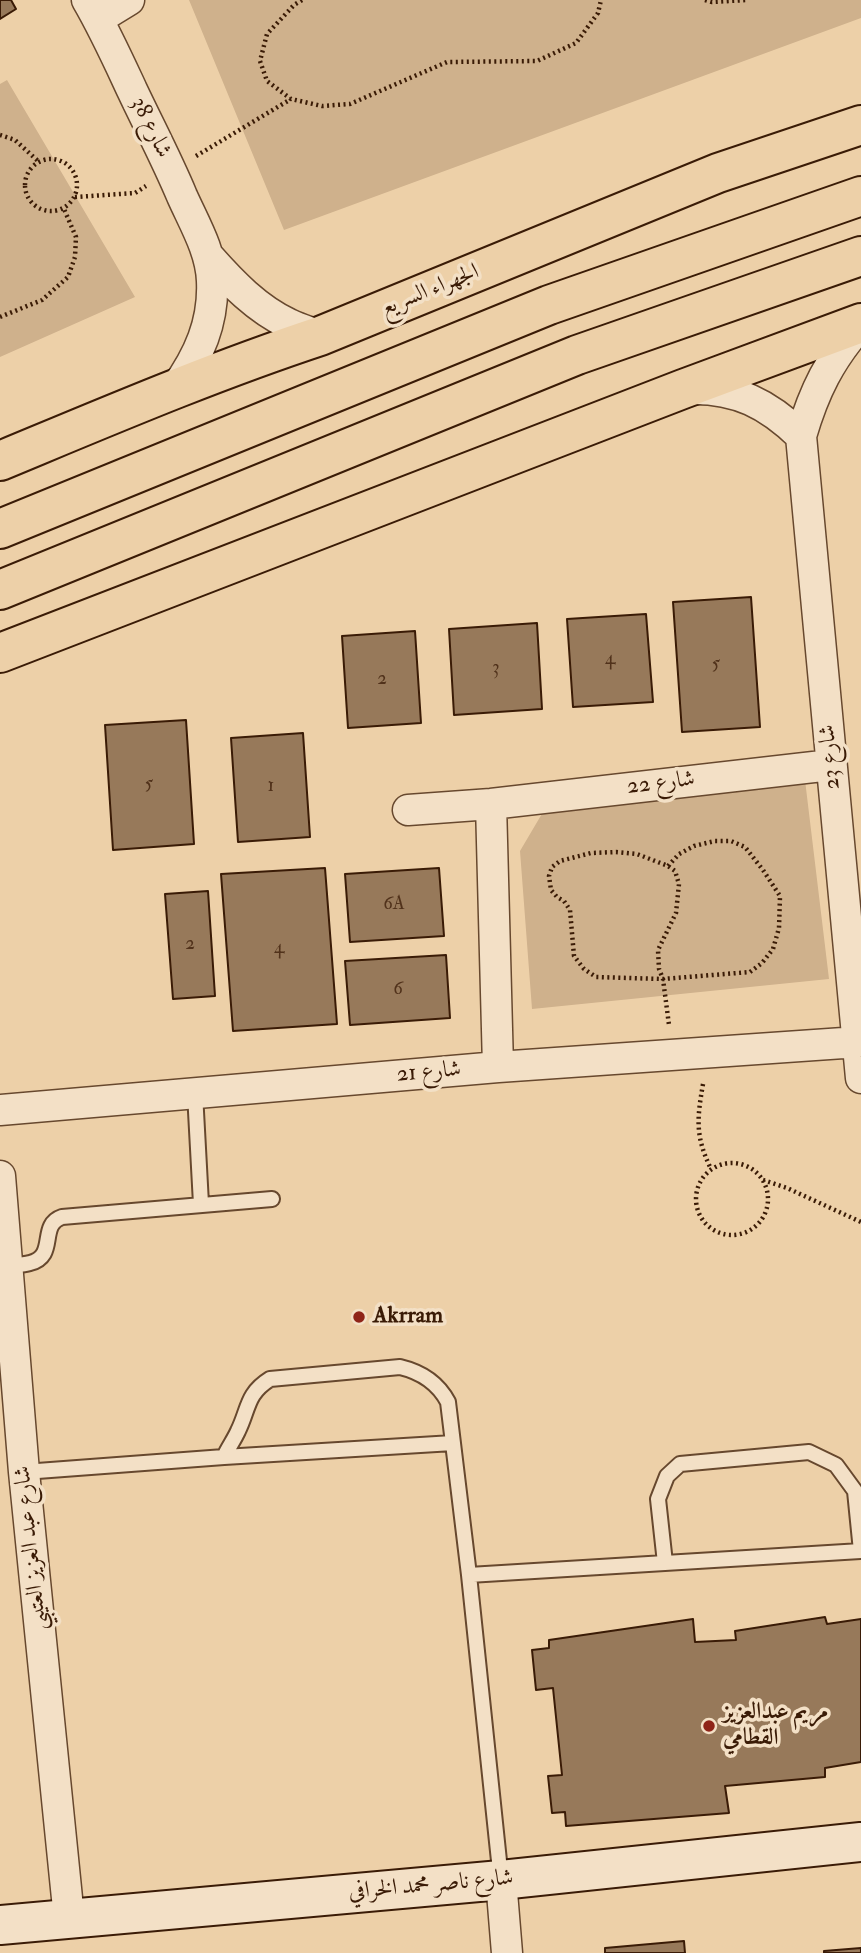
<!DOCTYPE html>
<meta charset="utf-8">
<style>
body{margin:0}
canvas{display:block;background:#edd0a8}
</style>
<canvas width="861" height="1953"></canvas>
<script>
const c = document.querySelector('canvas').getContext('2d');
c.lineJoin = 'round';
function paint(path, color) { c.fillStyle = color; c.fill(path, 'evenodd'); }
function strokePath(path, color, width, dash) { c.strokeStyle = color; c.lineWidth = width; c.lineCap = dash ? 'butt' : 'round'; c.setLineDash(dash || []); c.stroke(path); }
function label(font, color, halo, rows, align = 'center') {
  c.font = font + ' "IM FELL Double Pica",Amiri,serif'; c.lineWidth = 7; c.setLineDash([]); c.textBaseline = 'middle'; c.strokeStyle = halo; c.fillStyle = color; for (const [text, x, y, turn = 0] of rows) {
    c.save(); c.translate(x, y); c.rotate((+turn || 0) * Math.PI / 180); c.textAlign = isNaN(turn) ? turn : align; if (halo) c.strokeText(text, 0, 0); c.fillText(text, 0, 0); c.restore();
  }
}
paint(new Path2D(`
 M189,0h672v18l-577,212z
 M7,80l128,217 -135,60v-273z
 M805,780l24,199 -297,30 -12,-158 23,-39z`), '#cfb18c');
const building = new Path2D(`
 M0,0h11l5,9 -16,10z
 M751,597l9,130 -78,5 -9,-130z
 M646,614l7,88 -80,5 -6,-88z
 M537,623l5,86 -88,6 -5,-86z
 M415,631l6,92 -73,5 -6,-92z
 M186,720l8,124 -81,6 -8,-125z
 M303,733l7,104 -72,5 -7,-104z
 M325,868l12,156 -104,7 -12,-157z
 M439,868l5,68 -94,6 -5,-68z
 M208,891l7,105 -42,3 -8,-105z
 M446,955l4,63 -100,7 -5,-64z
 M825,1617l2,7 34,-5v143l-36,6v9l-100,9 4,27 -163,13 -1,-14 -13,1 -4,-37 14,-1 -9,-87 -17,2 -4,-40 17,-2v-8l144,-21 2,23 41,-2 -1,-9z
 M684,1941l1,12h-80v-5z
 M861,1948v5h-37v-2z`);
paint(building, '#97795a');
strokePath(building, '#3a1b06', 2);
const lane = new Path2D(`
 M195,1093l6,111
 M7,1266c8,-1 16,-1 23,-3 28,-7 8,-38 32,-46l210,-18
 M224,1457c4,-9 10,-17 14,-26 11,-22 8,-37 32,-52l130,-12c21,5 38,16 48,35l21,173 32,305
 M24,1472l200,-15 229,-14
 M665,1563l-7,-64 9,-23 13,-12 129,-12 27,13 19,26 6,60
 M469,1575l392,-24`);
const street = new Path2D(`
 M87,0c17,29 31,60 45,90 17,36 35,70 50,106 12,27 29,55 30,85 2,41 -13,75 -37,108
 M98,19l31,-19
 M209,257c23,26 48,52 80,67 10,5 21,8 31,12
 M861,324c-31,35 -47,67 -60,112l60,642
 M690,389c47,-1 78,15 111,47
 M491,804l7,263
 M408,810l83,-6 340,-39
 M0,1110l498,-43 360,-25
 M0,1176l24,296 45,446
 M501,1880l6,73`);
const secondary = new Path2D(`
 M0,1925l501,-45 360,-38`);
const primary = new Path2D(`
 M0,461c106,-44 211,-89 320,-125l398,-163 143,-48
 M0,653l683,-264 178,-66`);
const highway = new Path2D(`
 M0,529l549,-224 312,-109
 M0,590l577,-235 284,-99`);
strokePath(lane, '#67482e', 18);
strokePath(street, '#67482e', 33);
strokePath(secondary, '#3a1b06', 42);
strokePath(primary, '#3a1b06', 42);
strokePath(highway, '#3a1b06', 42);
strokePath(new Path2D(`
 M302,0l-8,5 -27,29 -7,27 7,20 24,18 31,7 28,-2 97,-42 90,-1 39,-18 22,-30 3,-13
 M705,0l7,2 35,-2
 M0,135l15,5 23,21
 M196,156l95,-57
 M25 185a26 26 0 1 1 52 0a26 26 0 1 1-52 0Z
 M75,197l60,-4 11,-7
 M0,317l42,-17 26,-23 7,-20 1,-20 -12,-28
 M668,866l11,-12 15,-8 21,-5h16l14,6 18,23 17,26 -1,32 -6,21 -11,14 -12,9 -87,7 -67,-2 -12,-8 -10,-13 -4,-46 -6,-9 -7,-4 -6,-7 -2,-14 3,-9 8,-6 31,-8 25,-1 21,2 31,12 7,5 4,13 -3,29 -18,37 1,19 4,10 6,46
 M703,1084c-6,35 -8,52 8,85
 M696 1199a36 36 0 1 1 72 0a36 36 0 1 1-72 0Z
 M763,1180l24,8 74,34`), '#3a1b06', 4.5, [2, 3.5]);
strokePath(lane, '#f3e0c6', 14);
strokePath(street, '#f3e0c6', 30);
strokePath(secondary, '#f3e0c6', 38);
strokePath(primary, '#edd0a8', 38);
strokePath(highway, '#edd0a8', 38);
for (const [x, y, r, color] of [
 [359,1317,7,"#8f2418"],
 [709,1726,7,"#8f2418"]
]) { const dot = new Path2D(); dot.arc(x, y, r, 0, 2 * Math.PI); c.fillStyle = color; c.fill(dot); strokePath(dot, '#f3e0c6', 2.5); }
label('19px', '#51321b', null, [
 ["4",610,660],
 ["5",716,665],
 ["3",496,669],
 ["2",382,680],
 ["5",149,785],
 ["1",271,787],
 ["6A",394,905],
 ["2",190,945],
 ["4",279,949],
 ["6",398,990]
]);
label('23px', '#3a1b06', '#f3e0c6', [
 ["شارع 38",150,128,64],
 ["الجهراء السريع",430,291,-22],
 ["شارع 23",831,757,-95],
 ["شارع 22",661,784,-7],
 ["شارع 21",429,1073,-5],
 ["شارع عبد العزيز العتيبي",32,1548,-96],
 ["شارع ناصر محمد الخرافي",431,1886,-5]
]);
label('bold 23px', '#3a1b06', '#f3e0c6', [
 ["Akrram",373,1317],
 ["مريم عبدالعزيز",723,1713],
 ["القطامي",723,1739]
], 'left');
</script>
